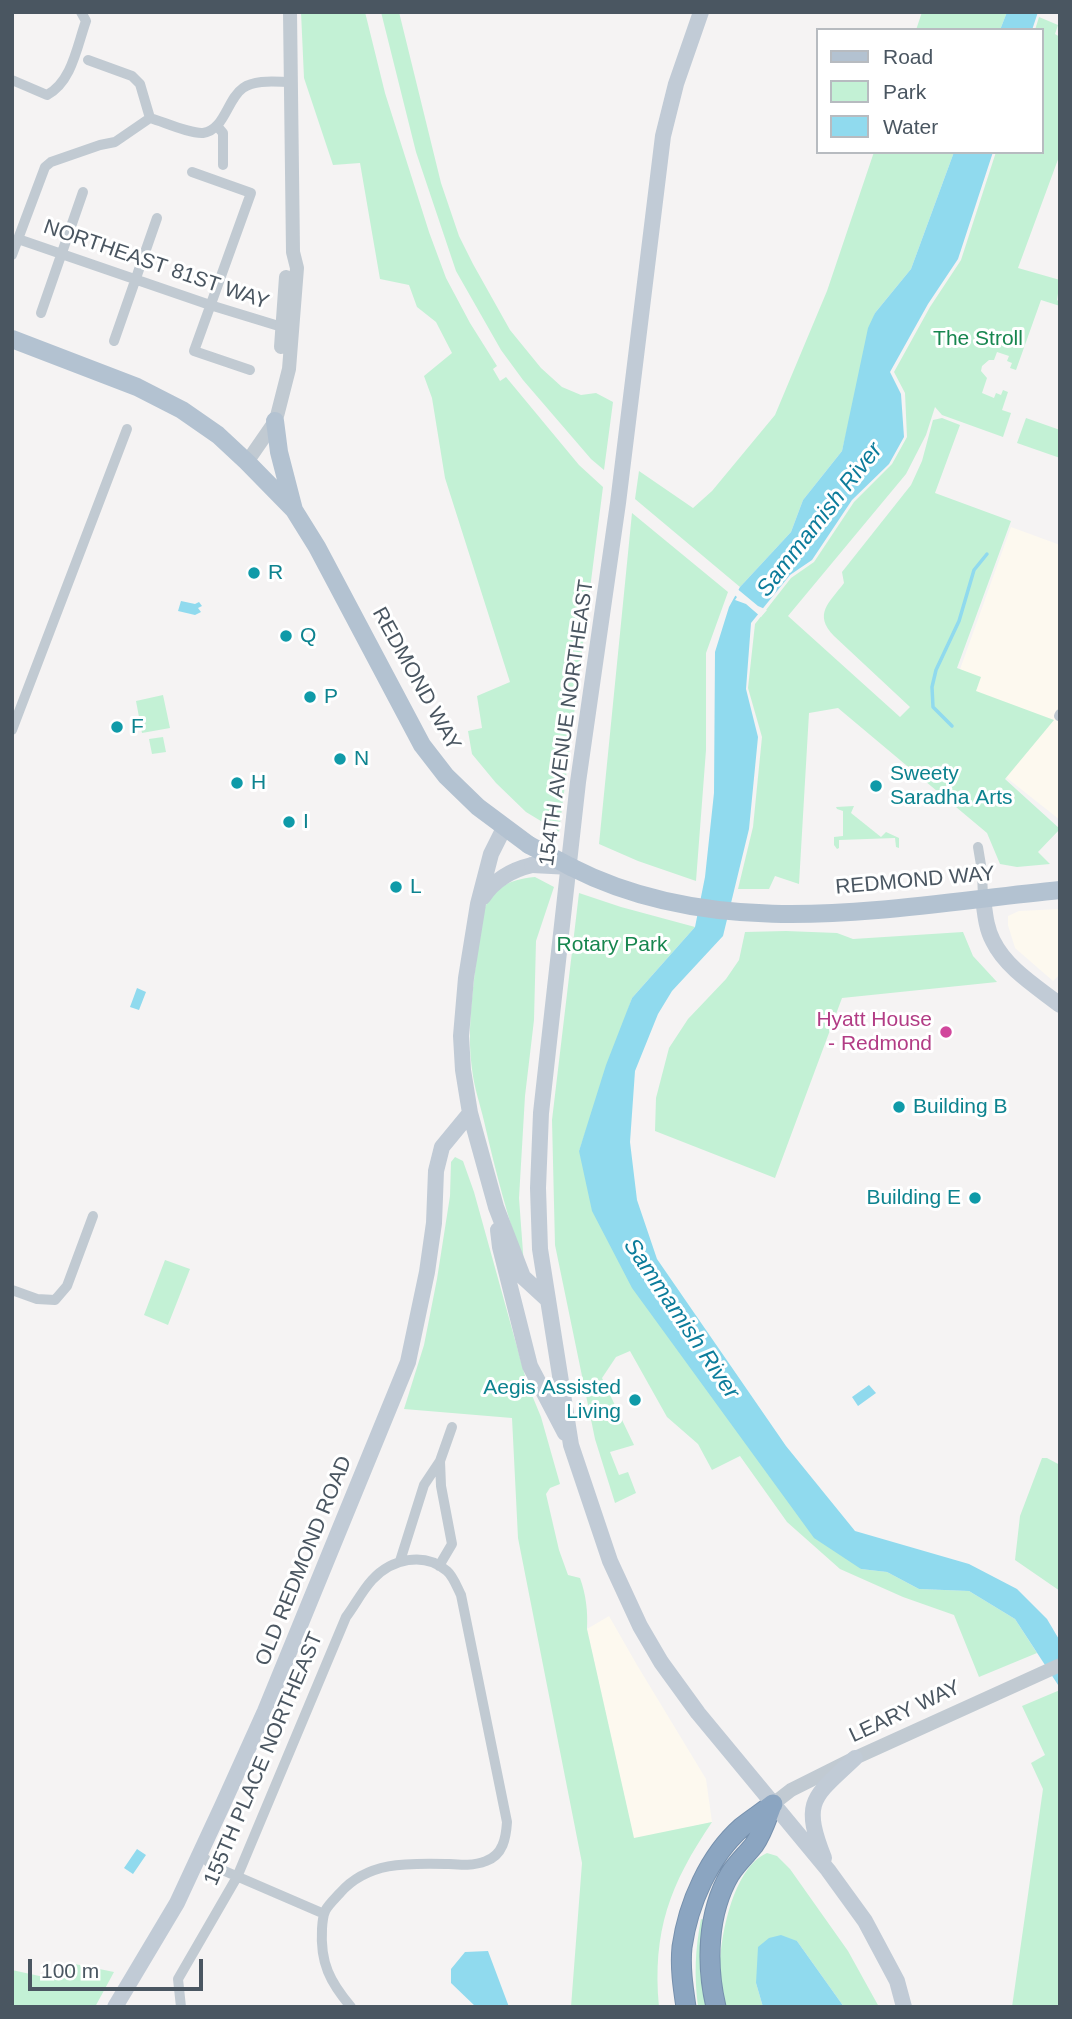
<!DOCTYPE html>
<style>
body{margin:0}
#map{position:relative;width:1072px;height:2019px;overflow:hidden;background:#f5f3f3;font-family:Helvetica,sans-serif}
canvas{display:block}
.frame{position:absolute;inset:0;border:14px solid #4a5661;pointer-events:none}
.legend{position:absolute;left:816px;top:28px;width:228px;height:126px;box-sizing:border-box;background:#fff;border:2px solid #b7bbc0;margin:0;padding:9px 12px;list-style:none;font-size:21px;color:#4a5661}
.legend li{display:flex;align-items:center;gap:14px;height:35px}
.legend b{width:35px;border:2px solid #b7bbc0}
.scale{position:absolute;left:28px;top:1959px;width:175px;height:32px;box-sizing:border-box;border:4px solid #4a5661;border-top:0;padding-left:9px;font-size:21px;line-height:24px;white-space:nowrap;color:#4a5661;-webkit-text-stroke:5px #fff;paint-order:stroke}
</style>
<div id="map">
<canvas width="1072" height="2019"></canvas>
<div class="frame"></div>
<ul class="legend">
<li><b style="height:9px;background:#b3c2d1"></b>Road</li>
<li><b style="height:19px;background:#c3f1d5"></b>Park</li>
<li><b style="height:19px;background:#90daee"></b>Water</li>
</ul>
<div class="scale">100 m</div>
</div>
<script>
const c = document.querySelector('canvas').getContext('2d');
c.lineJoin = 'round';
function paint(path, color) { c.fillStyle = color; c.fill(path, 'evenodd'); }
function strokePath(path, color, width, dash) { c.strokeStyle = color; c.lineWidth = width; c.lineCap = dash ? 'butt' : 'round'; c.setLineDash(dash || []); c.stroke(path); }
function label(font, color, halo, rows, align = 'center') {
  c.font = font + ' Helvetica,sans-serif'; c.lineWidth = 6; c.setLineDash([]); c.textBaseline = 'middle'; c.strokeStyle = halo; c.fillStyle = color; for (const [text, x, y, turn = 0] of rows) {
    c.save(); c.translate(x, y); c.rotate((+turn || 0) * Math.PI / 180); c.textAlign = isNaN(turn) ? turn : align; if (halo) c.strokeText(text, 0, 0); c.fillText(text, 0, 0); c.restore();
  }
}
paint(new Path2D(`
 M1011,527l49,18v275l-120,-95z
 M1060,909v65l-7,7 -38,-33 -7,-23v-9l11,-5z
 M609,1616l28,49 69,114 6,43 -78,17 -47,-210z`), '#fdf9ef');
paint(new Path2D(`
 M301,12h64l20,81 44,139 17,46 24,45 27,43 -4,3 7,12 6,-4 73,88 24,22 -44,345 -33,-20 -30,-29 -24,-29 -4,-23 14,-3 -5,-32 33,-14 -65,-204 -13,-80 -8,-22 28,-23 -16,-31 -19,-15 -8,-22 -29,-6 -20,-116 -27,2 -29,-87z
 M381,12h18l42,171 18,53 14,28 37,66 31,38 21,19 19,8 15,-2 17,9 -9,68 -13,-11 -68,-79 -22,-30 -45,-79 -40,-119z
 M922,12h85l-7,18h-84z
 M1039,17l19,8 -3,9 5,3v117l-42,114 42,12 -3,20 3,2v4l-19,-6 -25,70 -6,-2 2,-5 -5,-2 2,-5 -12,-4 -3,8h-5l-7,6 -1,5 6,7 -5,15 12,5 2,-5 5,2 2,-5 5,2 -6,18 9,3 -8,24 -61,-22 -7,-8 -9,28 -20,39 -118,142 112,101 10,-10 -76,-71c-21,-22 -5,-33 10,-53l-2,-11 69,-87 11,-24 11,-41 9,-2 18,7 -25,68 76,28 -54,147 24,9 -5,14 78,29 -49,59 55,50 -22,23 12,12 -33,3 -17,-3 -13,-31 -149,-125 -29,5 -10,171 -24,-8 -6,13h-31l15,-62 9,-90 -14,-49 7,-64 36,-46 23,-16 40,-60 38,-38 15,-27 -2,-44 -11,-21 36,-65 31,-47 35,-108h46v-122h-7z
 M874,152h80l-43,117 -36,44 -33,138 -39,49 -12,32 -51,55 -105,-88 4,-28 54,37 19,-17 63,-76 52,-124z
 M1026,418l34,12v28l-43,-15z
 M632,513l96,79 -22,61v97l-10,131 -58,-20 -39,-17z
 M163,695l7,33 -28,5 -6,-32z
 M163,737l3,15 -14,2 -3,-15z
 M854,806l-3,7 30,24 5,-5 13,6v10l-3,-1 -1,-9 -56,2v8l-2,1 -3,-4v-8l9,-1v-25l-6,-2 -1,-2z
 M535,877l19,10 -18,54 -2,79 -9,76 -6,102 5,68c-16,-48 -29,-96 -40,-145 -4,-17 -10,-34 -12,-52 -5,-34 0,-73 4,-107 5,-45 3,-80 59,-85z
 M579,893l42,14 74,20 -63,71 -53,153 282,418 26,3 32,17 50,2 46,28 22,34 -58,24 -25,-62 -51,-18 -63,-28 -53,-47 -47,-66 -28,14 -14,-26 -31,-27 -37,-66 -14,6 -14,21 32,67 -24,7 9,23 9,-3 8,21 -21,10 -20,-64 -40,-194 -3,-125z
 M786,931l51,2 16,6 110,-7 10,24 24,26 -155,16 -67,180 -120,-47 1,-33 13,-50 19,-29 38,-40 13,-19 6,-28z
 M455,1157l8,4 11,31 53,191 14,34 19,67 -10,4 -4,6 13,56 9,25 12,3c6,17 8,33 7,51l47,209 78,-16c-42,62 -60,109 -53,185h-88l11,-144 -64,-325 -6,-120 -108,-9 20,-64 13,-66 13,-83 1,-34z
 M165,1260l25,9 -22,56 -24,-10z
 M1042,1458h5l13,7v126l-45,-31 5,-44z
 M1060,1690v317h-48l31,-218 -12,-26 14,-8 -23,-49z
 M767,1853l10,3 13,13 58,82 31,56h-35l-47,-66 -41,42 7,24h-38c-2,-7 -4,-14 -5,-22 -3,-35 10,-116 47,-132z
 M701,1919l3,1 -3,42 7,45h-10c-4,-31 -3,-57 3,-88z
 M70,1963l44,9 -19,35h-83v-37l41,9z`), '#c3f1d5');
paint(new Path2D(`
 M1007,12h31l-6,18h-32z
 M954,152h39l-35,107 -30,45 -38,68 11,22 3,43 -15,27 -37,36 -40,60 -22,15 -39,48 -5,66 12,48 -9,92 -26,107 -51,55 -14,23 -23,57 -5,71 7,58 20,59 129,187 69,85 114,33 48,25 30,30 13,22v47l-45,-69 -46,-28 -50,-2 -32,-17 -26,-3 -47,-31 -182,-250 -40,-77 -13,-60 27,-86 26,-67 63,-71 10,-50 9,-84 1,-141 14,-45 11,-20 51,-55 12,-32 39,-49 26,-123 7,-15 36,-44z
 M181,601l14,3 4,-2 3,4 -4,2 3,4 -6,3 -17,-4z
 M137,988l9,4 -7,18 -9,-3z
 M869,1385l7,8 -18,13 -6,-9z
 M137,1849l9,6 -13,19 -9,-6z
 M781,1935l16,6 47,66h-81l-7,-24 2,-36 11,-9z
 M488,1951l21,56h-33l-25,-24v-14l14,-17z`), '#90daee');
paint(new Path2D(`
 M735,587l23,19 9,4 -6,7 -15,-13 -11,-4 2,-3 -5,-4z`), '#f5f3f3');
strokePath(new Path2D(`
 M952,726l-19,-19 -1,-20 4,-17 23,-49 15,-51 13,-16`), '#90daee', 3.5);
const motorway = new Path2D(`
 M686,2007c-3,-20 -6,-40 -4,-60 6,-43 27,-91 60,-120 10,-8 21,-15 31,-23
 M716,2007c-10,-42 -9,-94 14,-133 7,-11 16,-19 24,-29 8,-11 13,-27 18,-40`);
strokePath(motorway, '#7690ad', 21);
strokePath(new Path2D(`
 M88,60l44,16 8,8 10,34
 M12,80l35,15c25,-13 30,-49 39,-74l-5,-9
 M217,126l6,7v32
 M192,172l59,21 -57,158 56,19
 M18,239l192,66 72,22
 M12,255l33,-88 6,-5 49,-17 15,-3 35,-24c14,4 40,16 53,15 22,-3 24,-34 40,-45 13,-9 33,-6 48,-6
 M41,313l42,-121
 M114,341l43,-123
 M1059,716l1,-2
 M12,730l115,-301
 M978,847l4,24 1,27
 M12,1290l25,9 18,1 12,-14 26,-70
 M440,1461l12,-34
 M400,1561l24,-76 16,-24 1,25 11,58 -13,22
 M200,1854l13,12 109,47
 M181,2007l-3,-28 59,-102 109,-260c9,-12 16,-26 26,-37 19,-21 52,-29 75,-9 6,5 10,16 14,24l46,227c-1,16 -4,33 -21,39 -12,5 -25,4 -37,3 -40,-1 -81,-3 -109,29 -14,15 -17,16 -18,36 -2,34 8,53 29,78`), '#c1cad2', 10);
strokePath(new Path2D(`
 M281,347l5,-70
 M247,462l29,-42 13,-51 8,-101 -4,-16 -3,-240
 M773,1804l18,-14 64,-32 205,-93`), '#c1cad2', 14);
strokePath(new Path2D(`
 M701,12l-25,72 -13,52 -45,367 -40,279 -37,331 -3,75 2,61 31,196 39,116 30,65 21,36 37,51 130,157 37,51 32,60 7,26
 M504,828l-13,26 -13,50 -12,74 -5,58 2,34 7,43 26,94 27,70 25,23
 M483,897c12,-18 28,-27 49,-32
 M983,898c2,15 3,30 10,43 13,27 44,46 67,64
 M498,1230l2,17 30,119 35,67
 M824,1858c-23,-58 -10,-61 31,-100
 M115,2007l62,-104 46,-99 42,-93 143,-349 19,-90 7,-49 2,-52 6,-24 28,-34`), '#c1cbd6', 16);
strokePath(new Path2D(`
 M12,339l125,48 45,23 36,25 29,27 47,48 23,37 105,198 24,31 32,31 51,38
 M275,421l4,31 15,58
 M571,867c152,78 327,39 489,23`), '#b3c2d1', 18);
strokePath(motorway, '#8ba5c1', 19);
strokePath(new Path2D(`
 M532,865l39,2`), '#c1cbd6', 16);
strokePath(new Path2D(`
 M529,845l42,22`), '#b3c2d1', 18);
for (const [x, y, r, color] of [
 [254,573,7,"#0f9aa8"],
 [286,636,7,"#0f9aa8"],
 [310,697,7,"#0f9aa8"],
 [117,727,7,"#0f9aa8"],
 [340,759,7,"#0f9aa8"],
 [237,783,7,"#0f9aa8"],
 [876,786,7,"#0f9aa8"],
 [289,822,7,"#0f9aa8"],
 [396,887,7,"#0f9aa8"],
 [946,1032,7,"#d1479c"],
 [899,1107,7,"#0f9aa8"],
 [975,1198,7,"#0f9aa8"],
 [635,1400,7,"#0f9aa8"]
]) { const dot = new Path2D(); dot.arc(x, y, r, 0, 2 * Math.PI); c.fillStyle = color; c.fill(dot); strokePath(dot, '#fff', 2.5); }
label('21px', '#4a5661', '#fff', [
 ["NORTHEAST 81ST WAY",156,265,19],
 ["REDMOND WAY",416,679,61],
 ["154TH AVENUE NORTHEAST",567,723,-82],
 ["REDMOND WAY",915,881,-5],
 ["OLD REDMOND ROAD",304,1561,-68],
 ["LEARY WAY",905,1712,-25],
 ["155TH PLACE NORTHEAST",264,1759,-67]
]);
label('21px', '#17864f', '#fff', [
 ["The Stroll",978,339],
 ["Rotary Park",612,945]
]);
label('21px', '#0d838f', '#fff', [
 ["R",268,573],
 ["Q",300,636],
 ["P",324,697],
 ["F",131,727],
 ["N",354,759],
 ["Sweety",890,774],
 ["Saradha Arts",890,798],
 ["H",251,783],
 ["I",303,822],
 ["L",410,887],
 ["Building B",913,1107],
 ["Building E",961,1198,"right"],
 ["Aegis Assisted",621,1388,"right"],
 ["Living",621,1412,"right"]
], 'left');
label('21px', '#b23c85', '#fff', [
 ["Hyatt House",932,1020],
 ["- Redmond",932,1044]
], 'right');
label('italic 23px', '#0c7c9b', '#fff', [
 ["Sammamish River",820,520,-52],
 ["Sammamish River",681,1319,56]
]);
</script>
